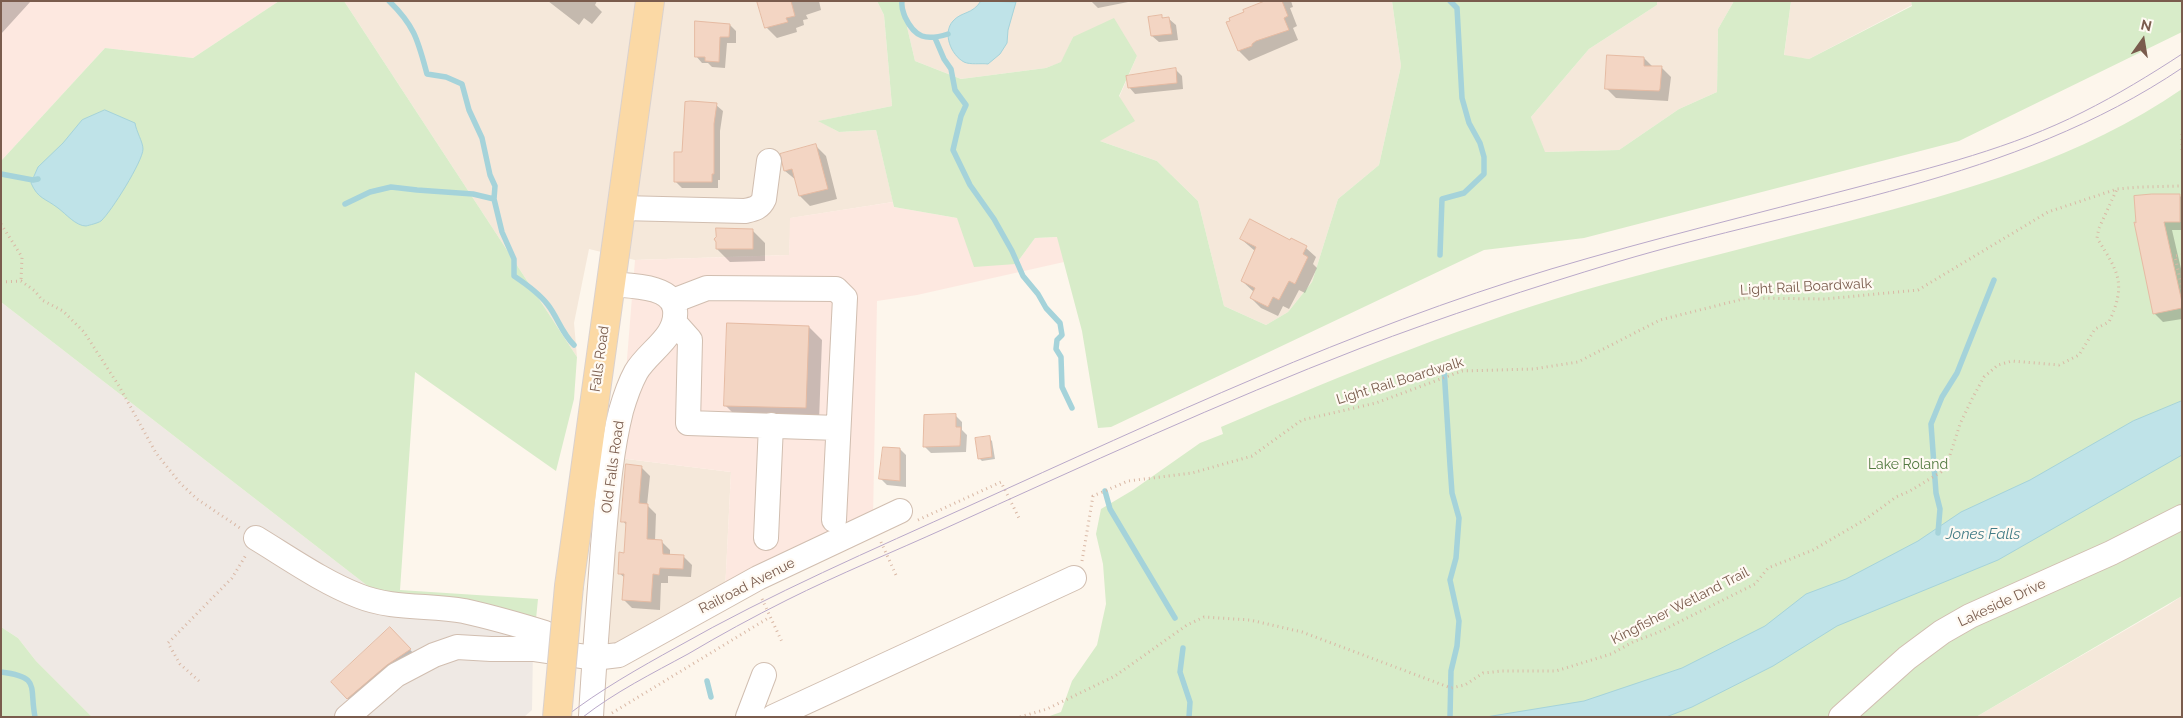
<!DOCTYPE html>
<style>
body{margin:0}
#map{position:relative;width:2183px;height:718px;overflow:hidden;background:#fdf6ec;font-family:Raleway,sans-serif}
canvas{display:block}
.frame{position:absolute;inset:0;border:2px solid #7a5c4d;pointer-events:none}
.north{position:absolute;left:2118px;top:15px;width:50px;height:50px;-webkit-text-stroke:4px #fffaf3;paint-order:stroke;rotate:13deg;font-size:14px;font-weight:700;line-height:20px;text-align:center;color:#7a5c4d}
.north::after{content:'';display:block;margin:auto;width:18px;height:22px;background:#7a5c4d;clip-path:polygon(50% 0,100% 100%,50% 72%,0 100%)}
</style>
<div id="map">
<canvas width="2183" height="718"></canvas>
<div class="frame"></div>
<div class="north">N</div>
</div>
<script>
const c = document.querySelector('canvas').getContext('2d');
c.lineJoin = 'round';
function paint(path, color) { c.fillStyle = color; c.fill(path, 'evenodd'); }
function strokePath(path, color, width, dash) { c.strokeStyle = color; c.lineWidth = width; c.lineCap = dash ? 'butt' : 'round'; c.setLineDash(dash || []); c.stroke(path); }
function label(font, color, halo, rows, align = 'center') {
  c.font = font + ' Raleway,sans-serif'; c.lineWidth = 4.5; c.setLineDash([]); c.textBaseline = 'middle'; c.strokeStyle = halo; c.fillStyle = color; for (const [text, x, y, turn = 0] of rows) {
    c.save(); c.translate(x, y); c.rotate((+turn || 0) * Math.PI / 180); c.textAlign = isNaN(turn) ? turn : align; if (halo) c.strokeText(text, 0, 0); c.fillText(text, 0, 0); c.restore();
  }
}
paint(new Path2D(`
 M344,1h533l7,14 8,91 -73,15 20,11 37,-2 17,72 -102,16 -2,37 -154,5 -46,-11 -15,74 3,34z
 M901,1h491l9,65 -22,99 -41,34 -26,83 -24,30 -22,13 -42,-19 -26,-105 -41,-40 -57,-20 37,-85 -64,-19 -11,25 -16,6 -85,11 -46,-18z
 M1657,1h77l-16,28 -1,63 -38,17 -60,41 -75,2 -13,-35 58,-68 68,-44z
 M1791,1h120l1,4 -103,54 -25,-3z
 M619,458l112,14 -6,120 -118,55 15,-184z
 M2182,596v121h-206l191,-111z`), '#f5e8da');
paint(new Path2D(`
 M1,1h278l-86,57 -88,-10 -104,113z
 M893,202l1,5 63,11 59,46 19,-26 23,-1 6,25 -147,33 -40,6 -4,219 -148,72 6,-120 -112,-14 16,-198 154,-5 1,-37z`), '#fde8e0');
paint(new Path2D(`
 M1,302l399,309 136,8 -3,30 -1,61 -8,7h-432l-56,-56 -18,-23 -17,-11z`), '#efe9e4');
paint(new Path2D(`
 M279,1h65l233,356 -3,42 -18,72 -141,-99 -15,218 138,9 -2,20 -136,-8 -399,-309v-141l104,-113 88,10z
 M877,1h24l14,60 46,18 85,-11 15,-6 12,-25 41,-19 23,38 -18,40 16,25 -35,20 57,20 41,40 26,105 42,19 22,-13 24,-30 26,-83 41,-34 22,-99 -9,-65h265v4l-68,44 -58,68 14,35 74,-2 60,-41 38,-17 1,-63 16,-28h57l-7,54 25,4 103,-53 -1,-5h271v31l-223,109 -375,97 -100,12 -373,177 -13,1 -16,-97 -25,-94 -22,1 -19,26 -42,3 -17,-49 -63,-11 -18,-77 -37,2 -21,-11 74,-15 -8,-91z
 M2182,89v507l-206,121h-929l14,-5 11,-31 25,-36 9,-41 -3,-40 -7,-30 5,-25 32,-19 67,-47 23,-9 -2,-7c126,-54 252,-106 385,-143 81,-22 162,-42 243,-63 116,-30 233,-63 333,-132z
 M1,627l17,11 18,23 56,56h-91z`), '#d8ecc9');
const water = new Path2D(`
 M981,1l35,1 -8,28 -1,13 -7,11 -12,10c-7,-1 -18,1 -24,-2 -13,-7 -22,-29 -11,-41 9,-10 19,-6 28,-20z
 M105,110l30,13c1,8 8,19 8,26 0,12 -32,63 -42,72 -3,2 -11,4 -15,5 -10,0 -20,-12 -28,-18 -13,-10 -20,-9 -27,-25l7,-16 25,-24 19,-23z
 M2182,401v54l-184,105 -161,66 -64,40 -81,41 -26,10h-180l98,-16 98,-33 83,-42 41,-32 40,-15 72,-38 43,-29 69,-32 103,-59z`);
paint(water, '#bfe3e8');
strokePath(water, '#a5d3da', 1);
paint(new Path2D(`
 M1,1h30l-30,33z
 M548,1h49l-2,4 7,7 -10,12 -8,-6 -5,7z
 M757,1h62l2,9 -15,5 2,4 -5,1 1,5 -8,3 1,4 -20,6 -10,-10z
 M1091,1h42l-35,7z
 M1261,1h30l2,6 -3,1 7,18 -4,2 5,12 -49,21 -10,-10 23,-47z
 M1161,16l3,3h5l7,6 2,15 -19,2 -7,-6 -2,-18z
 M730,25l6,6v12h-9l-2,25 -13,-1 -4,-4h-6l-6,-7z
 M1644,58l9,9h8l10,10 -3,24 -52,-3 -10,-10z
 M1176,70l6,6 1,13 -48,5 -6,-7z
 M716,105l7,6 -3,20v49h-2v8h-36l-7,-7 8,-28z
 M816,146l10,10 11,43 -27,7 -10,-10 -4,-16 -11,-9z
 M2179,195l3,3v32h-10l10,43v46l-19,3 -8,-8 -17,-89z
 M752,230l13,13v18l-35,1 -13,-13z
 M1241,239l49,3 1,-2 15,8 10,9 -3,7 4,4 -12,25 -6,-3 -10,19 -6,-3 -5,10 -17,-8 -10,-10 3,-6 -12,-11 13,-30z
 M809,327l13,13 -3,81 -81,-3 -13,-13z
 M956,416l6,6v8l5,5 -1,17 -35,1 -6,-6z
 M989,438l3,3 3,18 -13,2 -3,-3z
 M900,449l6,6v32l-19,-2 -6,-6z
 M641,467l9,9 -3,29 9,9 -1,27h6l9,9v5l13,1 9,9 -1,12 -23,-1v7h-7l-1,27 -28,-2 -8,-8 1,-22 -6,-5 6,-19 2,-28 -4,-5z
 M390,629l30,31 -63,48 -25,-26z`), '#0003');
strokePath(new Path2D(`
 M389,1c26,25 29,40 38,73l19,3 16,7 7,26 13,28 8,37 5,11 -1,13 8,33 12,27v17c12,8 25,17 34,29 10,13 13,27 26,40
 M902,1c-1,7 1,10 3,16 10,21 21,24 43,17
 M935,38l9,21 7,10 4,21 11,15 -5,11 -8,34 17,35 24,34 18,32 11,25 15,18 8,14 14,15 2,12 -5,5 -1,9 5,8 1,30 10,21
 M1,174l32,6 5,-1
 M345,204l25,-12 21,-5 26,3 56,4 21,5
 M1440,255l2,-56 22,-6 20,-19v-17l-4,-14 -11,-20 -7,-25 -5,-90 -7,-7
 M1444,368l6,97 2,28 7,25 -3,40 -6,22 9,41 -2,25 -6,25 -1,46
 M1105,491l5,18 65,109
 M1938,533l2,-24 -4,-16 -5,-69 11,-27 15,-24 37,-93
 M1183,648l-3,24 10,30 -1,15
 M1,672c40,5 28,14 34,45
 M707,681l4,16`), '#a5d3da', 5.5);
const building = new Path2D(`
 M757,1h34l4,15 -9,2 2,4 -23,6z
 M1265,1h17l6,15 -4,2 5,12 -33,11 -4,3v2l-14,5 -12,-29 4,-1 -1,-3 15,-6 -1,-2z
 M1162,15v3l7,-1 3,17 -21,2 -3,-19z
 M695,21l35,3 -1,13h-9l-1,25 -14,-1v-4h-10z
 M1607,55l37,2v9h18l-2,23 -1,2 -54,-2z
 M1176,68l1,15 -49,5 -2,-12z
 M691,101l26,2 -3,21v50h-2v8h-38v-30h8l3,-50z
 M816,144l12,45 -29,7 -7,-27 -8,2 -4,-17z
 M2152,194h28v28h-16l18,80v6l-29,6 -19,-92 2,1 -2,-27z
 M1250,219l40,21 1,-2 16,8 -4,8 5,3 -13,27 -6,-3 -10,19 -6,-3 -5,10 -18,-9 5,-10 -14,-7 15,-34 -16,-8z
 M716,228l37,1v20h-37v-7l-2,-3 2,-2z
 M727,323l82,3 -3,82 -82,-2z
 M956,414v13h5l-1,19 -37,1 1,-32z
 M990,436l2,21 -14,2 -3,-21z
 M883,447l17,1v33l-21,-2z
 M626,464l16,2 -3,37 9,1 -1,35 15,1 1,14 21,1 -1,14 -23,-1 -1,7 -6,-1 -2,28 -29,-2 2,-26h-6l1,-22 5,1 2,-31h-5z
 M390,627l21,22 -24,16 -40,34 -16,-17z`);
paint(building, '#f3d5c3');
strokePath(building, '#e6bba3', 1);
const minor = new Path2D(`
 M621,208l124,3c9,-2 15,-3 19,-12l5,-38
 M673,301l34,-13 129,1 9,9 -11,222
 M674,322l16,18 -2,83 150,5
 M256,538c33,20 67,44 103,58 32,13 71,9 105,15 27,6 55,14 81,22l3,18
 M766,538l5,-113
 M347,717l49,-42 38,-20 23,-8 34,2h42l61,9 25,-3 139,-77 142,-67
 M591,717c3,-57 8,-114 12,-171 4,-45 7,-91 18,-135 4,-14 8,-26 15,-39 12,-21 42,-35 39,-62 -2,-25 -45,-24 -65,-26
 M748,717l16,-42
 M773,717l301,-139
 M1841,717l66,-59 35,-26 28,-16 141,-63 71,-36`);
const major = new Path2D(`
 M569,586l81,-585`);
strokePath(minor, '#d1beb0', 26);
strokePath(major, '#dad1cd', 30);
strokePath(new Path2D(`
 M2182,134v17
 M1,224l21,33 -1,24
 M2182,255l-7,1 7,33
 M1,282l20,-1 14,10 7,9 21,11 21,21 35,54 37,67 24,30 17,16 43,29
 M918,520l83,-38 19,38
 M881,542l15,33
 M1082,561l11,-65 35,-15 64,-8 60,-17 50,-36 74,-17 86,-32 71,-2 45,-7 82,-42 87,-22 78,1 93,-9 130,-78 69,-23 23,-2 42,-1
 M762,599l20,43
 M199,681l-19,-17 -12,-21 64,-65 14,-23
 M612,713l158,-96
 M1020,717l27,-8 68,-33 72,-51 17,-8 46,3 52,12 149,56 14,-3 18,-12 19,-2h54l55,-17 22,-12 26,-10 96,-48 13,-16 45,-18 53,-31 30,-22 14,-6 31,-19 8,-14 11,-34 13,-27 11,-20 14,-12 14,-4 47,4 20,-10 16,-26 14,-7c18,-39 9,-50 -12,-84l2,-10 18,-39`), '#d9b8a5', 3, [1, 4]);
strokePath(minor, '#fff', 24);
strokePath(major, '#fbd9a5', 28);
strokePath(new Path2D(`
 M565,717c35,-27 74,-49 112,-70 95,-54 195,-97 294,-142 190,-86 380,-176 580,-236 101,-30 204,-55 307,-82 76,-20 154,-39 225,-75 34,-17 67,-37 99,-58
 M583,717c32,-25 70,-44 105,-63 32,-19 65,-37 99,-54 52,-26 106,-48 159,-72 137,-62 275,-126 415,-180 84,-32 170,-60 256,-86 191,-57 396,-80 565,-194`), '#b9a8c9', 1);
const majorBridge = new Path2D(`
 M557,717l12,-131`);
strokePath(majorBridge, '#dad1cd', 30, []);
strokePath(majorBridge, '#fbd9a5', 28);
label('14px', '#7a5c4d', '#fffaf3', [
 ["Light Rail Boardwalk",1806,287,-3],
 ["Falls Road",600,359,-82],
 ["Light Rail Boardwalk",1400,381,-17],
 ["Old Falls Road",613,467,-82],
 ["Railroad Avenue",747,586,-27],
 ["Lakeside Drive",2002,603,-25],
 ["Kingfisher Wetland Trail",1680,606,-27]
]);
label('14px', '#537a41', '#fffaf3', [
 ["Lake Roland",1908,465]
]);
label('italic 15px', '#437c86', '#fffaf3', [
 ["Jones Falls",1983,534]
]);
</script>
